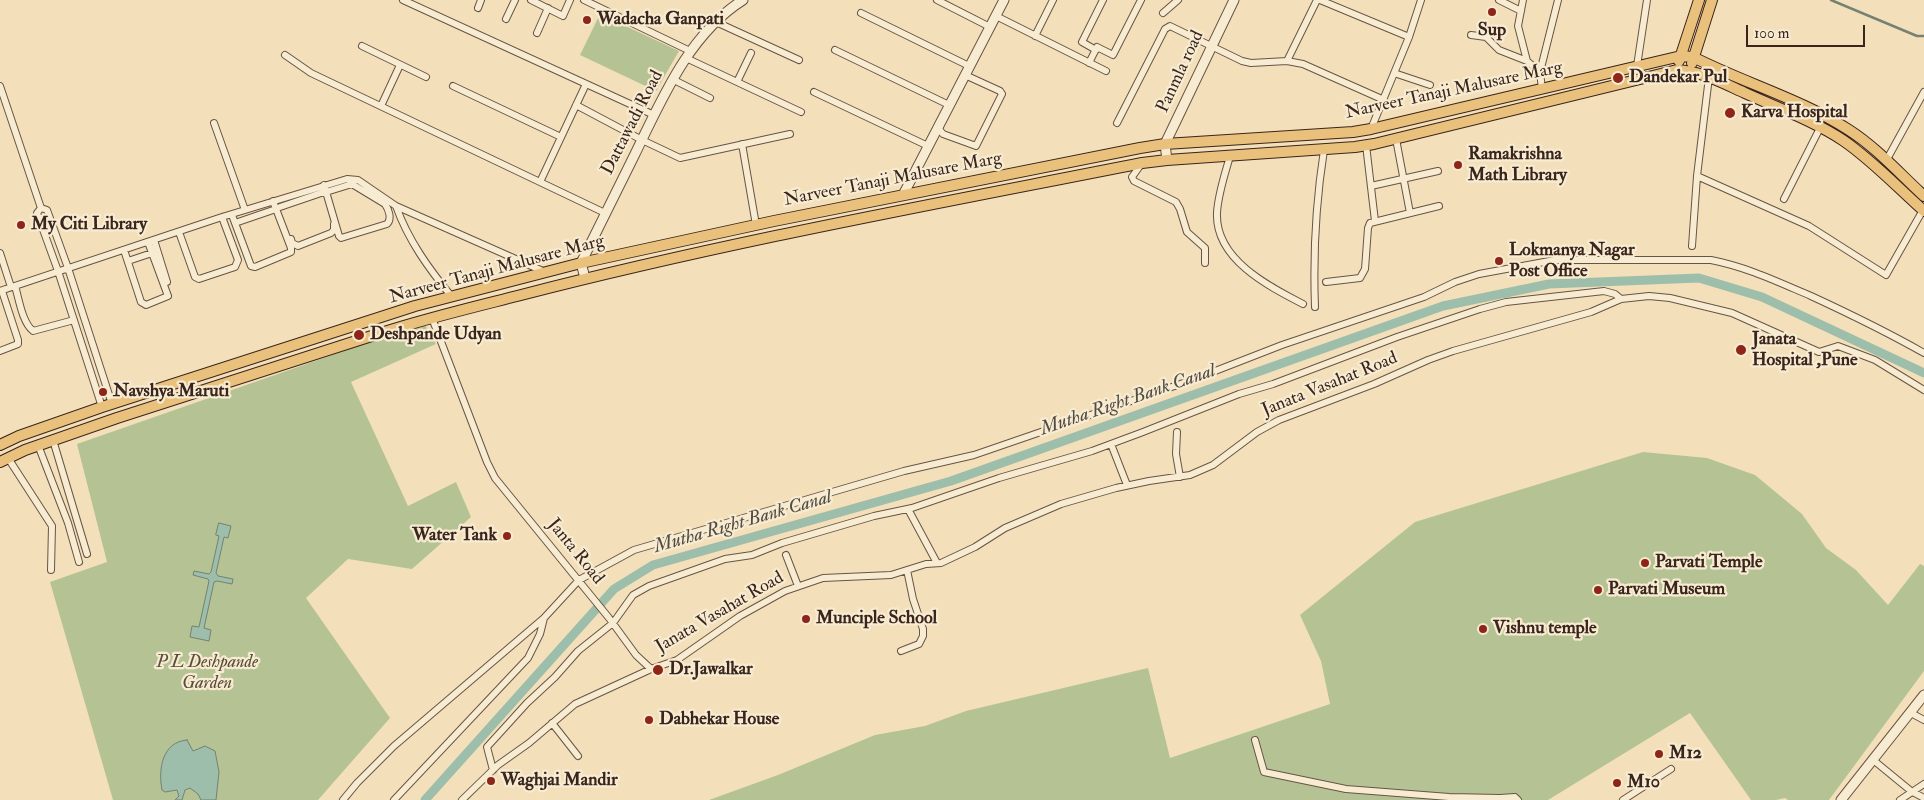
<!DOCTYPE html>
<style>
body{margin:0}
#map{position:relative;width:1924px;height:800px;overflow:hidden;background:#f3e0ba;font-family:"IM FELL Double Pica",serif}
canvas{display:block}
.scale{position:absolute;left:1746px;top:25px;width:119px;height:22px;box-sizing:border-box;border:2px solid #3a251d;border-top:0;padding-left:6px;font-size:15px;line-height:18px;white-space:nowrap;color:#3a251d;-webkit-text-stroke:4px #f7ebd2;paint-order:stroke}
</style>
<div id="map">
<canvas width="1924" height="800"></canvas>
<div class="scale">100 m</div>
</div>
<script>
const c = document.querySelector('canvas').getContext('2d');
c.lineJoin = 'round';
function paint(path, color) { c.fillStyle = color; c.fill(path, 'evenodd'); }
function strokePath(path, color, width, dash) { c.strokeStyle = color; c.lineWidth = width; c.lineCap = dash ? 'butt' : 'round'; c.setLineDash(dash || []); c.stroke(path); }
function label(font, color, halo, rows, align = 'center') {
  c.font = font + ' "IM FELL Double Pica",serif'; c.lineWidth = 4.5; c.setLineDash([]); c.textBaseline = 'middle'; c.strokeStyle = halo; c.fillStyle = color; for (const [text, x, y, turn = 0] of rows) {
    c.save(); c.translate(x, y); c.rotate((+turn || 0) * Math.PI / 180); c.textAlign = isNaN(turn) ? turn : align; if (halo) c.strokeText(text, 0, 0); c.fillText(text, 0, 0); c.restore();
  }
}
paint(new Path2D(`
 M600,14l79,37 -23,40 -76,-36z
 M424,323l12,21 -85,38 57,124 48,-24 15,35 -59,52 -64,-10 -42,39 84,120 -72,82h-205l-63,-218 57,-20 -30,-118z
 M1643,452l64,6 48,17 47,39 24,34 30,22 32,35 32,-41 4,2v105l-95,129h-41l-3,-2 -9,2h-25l-61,-87 -142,87h-839l69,-25 97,-40 50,-9 41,-15 182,-43 22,90 160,-54 -9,-43 -21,-46 115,-93z`), '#b5c394');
const water = new Path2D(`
 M219,523l12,3 -3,12 -4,-1 -8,36 2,3 15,3 -1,5 -15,-3 -3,1 -10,46 7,2 -2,11 -19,-4 2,-11 7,1 10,-46 -1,-2 -15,-4 1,-4 15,3 2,-2 8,-36 -3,-1z
 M187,740l6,11 12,-5 10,5 4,21 -3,28h-15l-3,-6 -8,-6 -5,2 -3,10h-7l4,-4 -2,-6 -12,2 -3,-2c-4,-21 0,-48 25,-50z`);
paint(water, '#9cbeab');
strokePath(water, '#758172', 1);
strokePath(new Path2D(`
 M1831,0l86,36h7`), '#758172', 2.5);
strokePath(new Path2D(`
 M425,800l189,-211 39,-24 298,-84 492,-175 106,-22 150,-6 63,19 162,76`), '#9cbeab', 9);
const minor = new Path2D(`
 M403,0l251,115
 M531,0l32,16 7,-16
 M584,0l106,51
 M937,0l53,27
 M1320,0l89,37
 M1499,0l22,11
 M1523,0l-5,26 9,35 13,11
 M478,8l3,-8
 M861,13l108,53
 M1163,13l15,-13
 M996,16l110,55
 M506,19l9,-19
 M716,22l83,38
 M537,33l11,-25
 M1471,35l15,2 13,13 28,11
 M1035,36l18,-36
 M362,46l64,31
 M835,50l114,55
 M1096,50l-14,-8 21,-42
 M285,55l26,18 294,140
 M686,58l115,54
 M1287,61l30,-61
 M1089,63l8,-16 16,8 28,-55
 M1637,66l10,-66
 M1394,73l36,12
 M674,80l36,18
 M737,82l14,-29
 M0,86l41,122 -4,5 21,58 44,136
 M453,86l108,51
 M1542,89l-2,-17 18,-72
 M814,92l114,54
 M576,105l66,35 38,18 110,-24
 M381,106l19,-41
 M214,123l31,87
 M1117,123l48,-94 5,-3 72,35 9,2 36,-2 16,3 81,36
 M938,128l5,6 33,12 26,-52 -2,-3 -35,-16
 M1371,129l38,-92 12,-37
 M1396,139l14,74
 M742,144l14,81
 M1366,145l9,76
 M1230,156c-5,18 -12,38 -13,57 -2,46 51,73 86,91
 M1886,161l38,-69
 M1142,163l-10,14 2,4 42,21 4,7 7,23 18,16v15
 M1697,176l112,50 77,49 37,-65
 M540,182l46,-98
 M324,185l15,51 2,2 46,-14c5,-5 2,-14 -2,-20l-33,-20 -26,8
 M1371,186l67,-15
 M1784,199l36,-71
 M396,206c12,34 33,63 56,91
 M280,207l44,-15
 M41,208l6,2 21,58 44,136
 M232,215l19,51 4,1 36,-15v-4l-18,-47
 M235,223l41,-14
 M179,232l16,45 4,2 36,-12 3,-7 -16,-43
 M291,239l1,4 6,3 33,-13 3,-3v-6
 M154,240l13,42
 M1692,246l5,-70 12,-99
 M124,250l17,52 5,3 22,-9 -20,-54
 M0,253l11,34
 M128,261l24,-8
 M1326,282l34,-4 5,-9 3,-41 2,-5 69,-17
 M15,286c4,13 7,36 18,45l41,-11
 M0,291l222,-74 125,-38 11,1 38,26 149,66
 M1315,307c-2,-53 1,-106 9,-157
 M432,318l55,144 8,16 114,140 27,37 15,14
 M0,351l18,-7v-4l-16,-49
 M1177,432l-1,22 4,23
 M53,440l34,114
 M1111,444l16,41
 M38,445l30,78 11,39
 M8,458l44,68 -1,44
 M908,509l29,54
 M786,555l12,31
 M901,651l18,-7 4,-8v-7l-10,-30 -6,-29
 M1911,713l13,7
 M552,723l26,33
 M1255,740l9,32 82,17 103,8 51,1 15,-1 3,3
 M1872,759l39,32 13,7
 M493,770l-6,-23 40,-44 28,-26 23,-26 35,-28 20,-28 16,-9 76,-27 27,-4 30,-12 92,-27 38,-8 87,-30 93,-27 51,-19 96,-38 34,-10 124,-47 83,-28 26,-7 98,-11 11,3 6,5
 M343,800l14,-17 37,-37 150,-128 35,-38 55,-30 270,-79 70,-16 218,-75 90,-35 142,-48 31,-15 24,-8 76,-14h156c36,7 67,22 100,36 39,18 76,36 113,57
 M394,800l134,-142 12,-24 4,-16
 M462,800l36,-35 31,-22 46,-39 76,-35 26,-9 63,-44 45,-25 38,-13 68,-3 35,-11 15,-1 34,-16 30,-19 56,-24 55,-16 33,-7 41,-6 23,-10 44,-33 22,-12 95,-36 54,-24 25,-9 138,-39 30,-13 28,-3 21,2 62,15 87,39 19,-6 37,14 49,30
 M1623,800l48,-31
 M1900,800l24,-16`);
const tertiary = new Path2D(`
 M1167,160l-2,-16 69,-144
 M903,195l101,-195
 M585,278l-4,-15c18,-36 36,-73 54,-109 27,-55 54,-120 108,-154
 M1841,800l83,-105`);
const primary = new Path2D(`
 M1679,61l20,-61
 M1692,63l20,-63
 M0,445l19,-9 83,-29 313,-101 166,-43 193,-42 366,-73 25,-4 188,-12 18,-3 310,-73 12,1c51,26 108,42 156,73 28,18 51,44 75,66
 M0,462l25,-12 92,-32 264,-85c46,-15 93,-26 140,-38 205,-53 414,-91 621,-132l25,-3 188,-13 19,-3 303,-74c24,1 46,13 68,23 33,15 69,28 99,48 29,20 54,47 80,70`);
strokePath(minor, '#685444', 8);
strokePath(tertiary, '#685444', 11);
strokePath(primary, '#3a251d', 12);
strokePath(minor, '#f7ebd2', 6);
strokePath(tertiary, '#f7ebd2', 9);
strokePath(primary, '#eac07d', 10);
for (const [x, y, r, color] of [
 [1492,12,5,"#8f2418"],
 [587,20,5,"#8f2418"],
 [1618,78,6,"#8f2418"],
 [1730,113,6,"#8f2418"],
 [1458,165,5,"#8f2418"],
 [21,225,5,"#8f2418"],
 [1499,261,5,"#8f2418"],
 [359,335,6,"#8f2418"],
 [1741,350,6,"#8f2418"],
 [103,392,5,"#8f2418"],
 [507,536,5,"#8f2418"],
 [1645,563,5,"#8f2418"],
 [1598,590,5,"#8f2418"],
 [806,619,5,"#8f2418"],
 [1483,629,5,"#8f2418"],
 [658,670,6,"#8f2418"],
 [649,720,5,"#8f2418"],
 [1659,754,5,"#8f2418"],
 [491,781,5,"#8f2418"],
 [1617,783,5,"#8f2418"]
]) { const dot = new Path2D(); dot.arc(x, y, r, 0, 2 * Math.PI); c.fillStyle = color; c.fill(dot); strokePath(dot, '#f7ebd2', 2); }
label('bold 18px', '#3a251d', '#f7ebd2', [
 ["Wadacha Ganpati",597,20],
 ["Sup",1492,31,"center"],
 ["Dandekar Pul",1629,78],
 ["Karva Hospital",1741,113],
 ["Ramakrishna",1468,155],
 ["Math Library",1468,176],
 ["My Citi Library",31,225],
 ["Lokmanya Nagar",1509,251],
 ["Post Office",1509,272],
 ["Deshpande Udyan",370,335],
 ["Janata",1752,340],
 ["Hospital ,Pune",1752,361],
 ["Navshya Maruti",113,392],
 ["Water Tank",497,536,"right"],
 ["Parvati Temple",1655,563],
 ["Parvati Museum",1608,590],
 ["Munciple School",816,619],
 ["Vishnu temple",1493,629],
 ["Dr.Jawalkar",669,670],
 ["Dabhekar House",659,720],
 ["M12",1669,754],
 ["Waghjai Mandir",501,781],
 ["M10",1627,783]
], 'left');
label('18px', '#3a251d', '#f7ebd2', [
 ["Panmla road",1181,72,-65],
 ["Narveer Tanaji Malusare Marg",1454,91,-12],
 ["Dattawadi Road",633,123,-63],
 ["Narveer Tanaji Malusare Marg",893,180,-11],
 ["Narveer Tanaji Malusare Marg",497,270,-15],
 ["Janata Vasahat Road",1330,385,-22],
 ["Janta Road",575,552,51],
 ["Janata Vasahat Road",720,613,-30]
]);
label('italic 18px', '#594c3b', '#f7ebd2', [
 ["P L Deshpande",207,663],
 ["Garden",207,684]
]);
label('italic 19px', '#524b40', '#f7ebd2', [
 ["Mutha Right Bank Canal",1128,401,-19],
 ["Mutha Right Bank Canal",743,523,-16]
]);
</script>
